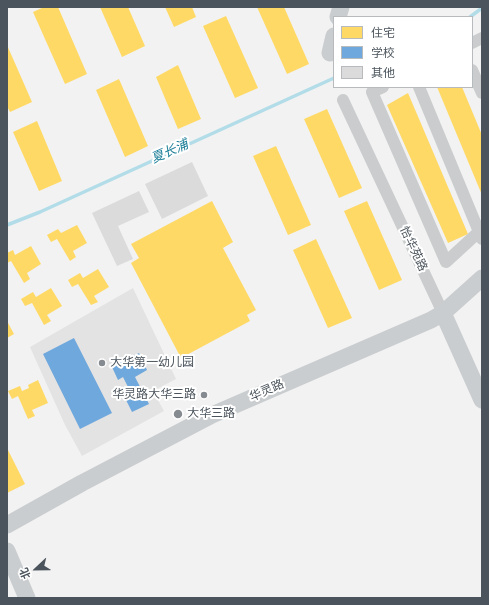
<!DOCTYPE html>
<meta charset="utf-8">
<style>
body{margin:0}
#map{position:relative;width:489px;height:605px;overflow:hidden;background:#f2f2f2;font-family:"DM Sans","Noto Sans SC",sans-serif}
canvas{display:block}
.frame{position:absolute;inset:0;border:8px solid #4b545c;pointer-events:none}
.legend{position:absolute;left:333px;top:16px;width:140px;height:72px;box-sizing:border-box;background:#fff;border:1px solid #b7bbbe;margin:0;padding:5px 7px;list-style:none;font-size:12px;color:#4b545c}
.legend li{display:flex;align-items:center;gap:8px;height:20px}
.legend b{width:20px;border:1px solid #b7bbbe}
.north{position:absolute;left:16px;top:549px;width:40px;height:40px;-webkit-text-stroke:3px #fff;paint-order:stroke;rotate:248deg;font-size:11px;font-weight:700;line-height:16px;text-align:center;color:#4b545c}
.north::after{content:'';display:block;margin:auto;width:14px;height:18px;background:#4b545c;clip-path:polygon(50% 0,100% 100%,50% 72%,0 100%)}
</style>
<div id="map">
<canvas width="489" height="605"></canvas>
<div class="frame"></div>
<ul class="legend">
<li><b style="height:11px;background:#ffd966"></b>住宅</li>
<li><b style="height:11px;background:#6fa8dc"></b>学校</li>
<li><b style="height:11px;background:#dbdbdc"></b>其他</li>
</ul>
<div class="north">北</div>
</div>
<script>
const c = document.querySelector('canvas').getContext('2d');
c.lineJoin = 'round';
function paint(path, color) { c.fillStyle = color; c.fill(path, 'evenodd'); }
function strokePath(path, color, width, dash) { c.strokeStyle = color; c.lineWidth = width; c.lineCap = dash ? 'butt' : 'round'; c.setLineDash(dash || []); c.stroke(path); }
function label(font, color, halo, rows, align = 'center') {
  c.font = font + ' "DM Sans","Noto Sans SC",sans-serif'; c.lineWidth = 4; c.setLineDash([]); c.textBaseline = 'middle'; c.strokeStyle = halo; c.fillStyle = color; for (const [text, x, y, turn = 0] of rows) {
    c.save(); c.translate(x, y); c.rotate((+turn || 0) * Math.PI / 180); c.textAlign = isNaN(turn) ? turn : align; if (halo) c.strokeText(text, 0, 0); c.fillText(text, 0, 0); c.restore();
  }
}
paint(new Path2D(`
 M133,288l43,91 -23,12 11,20 -82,45 -17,-31 -35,-78z`), '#e4e3e3');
paint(new Path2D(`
 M44,7h14l29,67 -22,10 -32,-72z
 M100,7h28l17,39 -23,11z
 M165,7h27l4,10 -22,10z
 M257,7h27l25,57 -22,10z
 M226,16l32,72 -23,10 -32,-72z
 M7,45l25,57 -22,10 -3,-6z
 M178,65l23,54 -23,10 -22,-52z
 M119,79l29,67 -23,11 -29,-67z
 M437,87h25l20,48v60z
 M408,93l60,141 -20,9 -61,-138z
 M327,109l35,79 -23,10 -35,-79z
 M37,121l25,60 -23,10 -26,-59z
 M276,146l35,79 -23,10 -35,-79z
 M212,201l21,41 -10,6 33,62 -9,5 3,6 -69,37 -50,-95 8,-5 -8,-14z
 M367,201l35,79 -23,10 -35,-79z
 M77,225l10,18 -14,8 3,6 -6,4 -13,-22 -6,3 -4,-7 11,-6 3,4z
 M316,239l36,79 -24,10 -35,-78z
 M31,246l10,18 -14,9 3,6 -6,4 -13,-22 -4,2v-10l6,-3 2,5z
 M98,269l11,18 -15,9 4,6 -7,3 -13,-21 -6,3 -4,-7 12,-7 3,5z
 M51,288l11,18 -15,9 4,6 -7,4 -12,-22 -7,3 -4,-7 12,-7 3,5z
 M7,321l7,13 -7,4z
 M38,380l10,23 -16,7 3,6 -7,3 -10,-23 -6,3 -4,-8 12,-5 2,5 7,-3 -1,-3z
 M7,448l18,36 -18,9z`), '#ffd966');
paint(new Path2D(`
 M74,338l38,75 -32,16 -37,-75z
 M139,353l8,17 -12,7 14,27 -17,8 -10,-20 7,-3 -6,-12 -5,3 -6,-13z`), '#6fa8dc');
strokePath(new Path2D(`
 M470,17l12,-9
 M7,225l33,-13 294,-134`), '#b2dde8', 3.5);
paint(new Path2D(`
 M192,162l16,34 -46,23 -17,-35z
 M139,191l10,21 -31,14 15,33 -16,7 -25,-53z`), '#dbdbdc');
strokePath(new Path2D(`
 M472,43l10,-5
 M472,70l10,23
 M383,87l-11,5 74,170 36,-33
 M419,87l63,152
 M343,100l100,213`), '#cacccd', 12);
strokePath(new Path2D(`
 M338,17l3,-10
 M330,53l4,-17
 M443,313l39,87
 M7,525l75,-42 130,-68 219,-95 12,-7 39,-35
 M7,551l20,47`), '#cacdcf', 17);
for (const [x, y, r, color] of [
 [102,363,4,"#858b90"],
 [204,395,4,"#858b90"],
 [178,414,5,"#858b90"]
]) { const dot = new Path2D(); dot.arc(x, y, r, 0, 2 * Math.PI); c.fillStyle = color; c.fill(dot); strokePath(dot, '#fff', 1.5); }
label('12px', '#4b545c', '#fff', [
 ["怡华苑路",413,249,65],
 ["华灵路",267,391,-24]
]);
label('12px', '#4b545c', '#fff', [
 ["大华第一幼儿园",110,363],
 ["华灵路大华三路",196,395,"right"],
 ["大华三路",187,414]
], 'left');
label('italic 13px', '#1c7e97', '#fff', [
 ["夏长浦",170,152,-24]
]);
</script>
